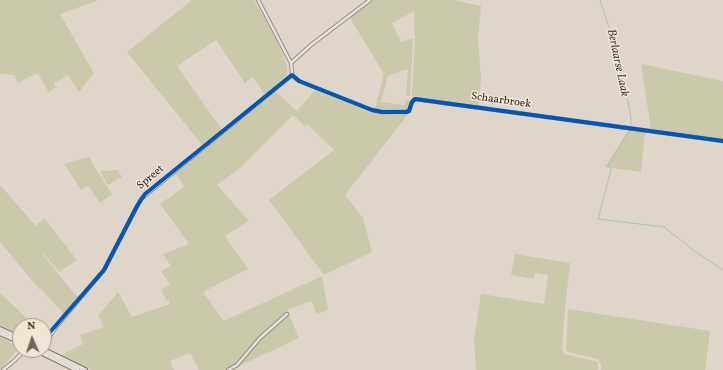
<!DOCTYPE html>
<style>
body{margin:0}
#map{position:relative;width:723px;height:370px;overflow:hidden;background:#dfd6c9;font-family:Vollkorn,serif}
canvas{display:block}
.north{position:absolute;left:12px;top:318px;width:40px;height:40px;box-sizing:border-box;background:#f1e6d5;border:1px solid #a69b8d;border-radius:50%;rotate:357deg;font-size:11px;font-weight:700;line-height:16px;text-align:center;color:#352a21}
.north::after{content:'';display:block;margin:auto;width:14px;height:18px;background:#70665c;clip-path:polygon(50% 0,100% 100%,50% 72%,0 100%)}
</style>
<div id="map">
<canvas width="723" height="370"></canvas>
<div class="north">N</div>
</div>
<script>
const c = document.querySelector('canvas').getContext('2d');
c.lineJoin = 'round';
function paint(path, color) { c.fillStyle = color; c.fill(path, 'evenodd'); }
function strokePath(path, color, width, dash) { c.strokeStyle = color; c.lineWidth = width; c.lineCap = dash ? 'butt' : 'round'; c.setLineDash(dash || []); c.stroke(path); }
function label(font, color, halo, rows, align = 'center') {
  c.font = font + ' Vollkorn,serif'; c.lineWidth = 3; c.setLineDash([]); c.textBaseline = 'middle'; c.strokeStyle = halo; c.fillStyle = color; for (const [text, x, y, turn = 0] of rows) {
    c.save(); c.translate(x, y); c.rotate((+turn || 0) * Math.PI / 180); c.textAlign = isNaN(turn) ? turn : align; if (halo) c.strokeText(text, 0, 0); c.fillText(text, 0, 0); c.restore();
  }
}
paint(new Path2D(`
 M0,0h99l-39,14 34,59 -15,19 -11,-17 -14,8 2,4 -8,5 -10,-19 -21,10 -2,-8 -15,-1z
 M192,0h62c7,12 37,63 33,73 -2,6 -17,17 -22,22l-12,-18 -8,6 -29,-43 -39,26 46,65 -20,15 -76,-94z
 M373,0h81l27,6 -3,30 3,44 -3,25 -66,-9 3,-59 -1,-26 -22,12 9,19 12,-4 -3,58 -4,-1 2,-26 -20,7 -7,26 24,3 1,-5h3v6l-3,5 -31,-2 9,-35 -34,-56z
 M641,64l82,17v58l-72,-10z
 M315,90l57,23 29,2 8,-2 -64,82 18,23 9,34 -48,23 -55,-75 65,-50 -27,-26 -2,2 -12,-11 -53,53 -23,17 32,36 -24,15 23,33 -45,23 21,29 98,-45 6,34 -12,4 -4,-13 -25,9 12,28 -64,30 1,2h-5l4,-2 -1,-2 -9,4h-26l-9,-17 -20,8 4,9h-83l-30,-15 22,-11 -3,-9 24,-8 -6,-11 20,-24 14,25 38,-13 -1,-4 -2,1 -6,-11 9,-6 -9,-13 10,-5 -8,-12 26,-10 -29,-40 24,-17 -8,-13 99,-83 22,20z
 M629,129l16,2 -4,41 -36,-5z
 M90,157l2,6 20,31 -12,9 -12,-17 -7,4 -17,-26z
 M118,170l4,7 -14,8 -8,-14z
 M0,185l36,41 8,-8 33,42 -18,12 -15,-18 -1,1 35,43 -14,16 -23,-25 -1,1 -40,-48z
 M515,254l55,9 -5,45 -3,41 2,5 34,8v8h-122l-2,-31 7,-45 63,10 4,-29 -13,-2 -1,6 -23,-4z
 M0,293l34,32 -14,1v8l-20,-9z
 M568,309l142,22 -5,39h-104v-5l-3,-6 -30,-7 -2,-2z
 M0,337l20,10 -20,23z`), '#cac9aa');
strokePath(new Path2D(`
 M600,0l8,25c5,7 4,19 6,28 5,19 19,56 17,74
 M630,130l-21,34 -1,2 2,1 1,3 -13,49 66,8 32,25 27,18`), '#adc2b9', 1);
const street = new Path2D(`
 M291,63l20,-18 59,-45
 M292,75l7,6 73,29 10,2h24l3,-1 3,-9 3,-3 308,42
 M44,345l12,-18 48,-57 37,-71 151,-124v-4l-1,-8 -33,-63
 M3,370l11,-9 10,-10
 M228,370l9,-5 23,-27 27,-24`);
const primary = new Path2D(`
 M0,329l20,9
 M0,333l20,9
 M36,350l41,20
 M44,350l41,20`);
strokePath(street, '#968f86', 4.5);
strokePath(primary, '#7e7870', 6);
strokePath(street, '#e7e2db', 2.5);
strokePath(primary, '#e2ddd5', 4);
strokePath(new Path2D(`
 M44,339l60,-69 33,-64 8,-12 147,-119 7,6 73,29 10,2h24l3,-1 3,-9 3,-3 308,42`), '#0057b8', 4);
label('11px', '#352a21', '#f1e6d5', [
 ["Schaarbroek",501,101,8],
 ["Spreet",151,178,-40]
]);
label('italic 12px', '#4e4e45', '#f1e6d5', [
 ["Berlaarse Laak",617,63,78]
]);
</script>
